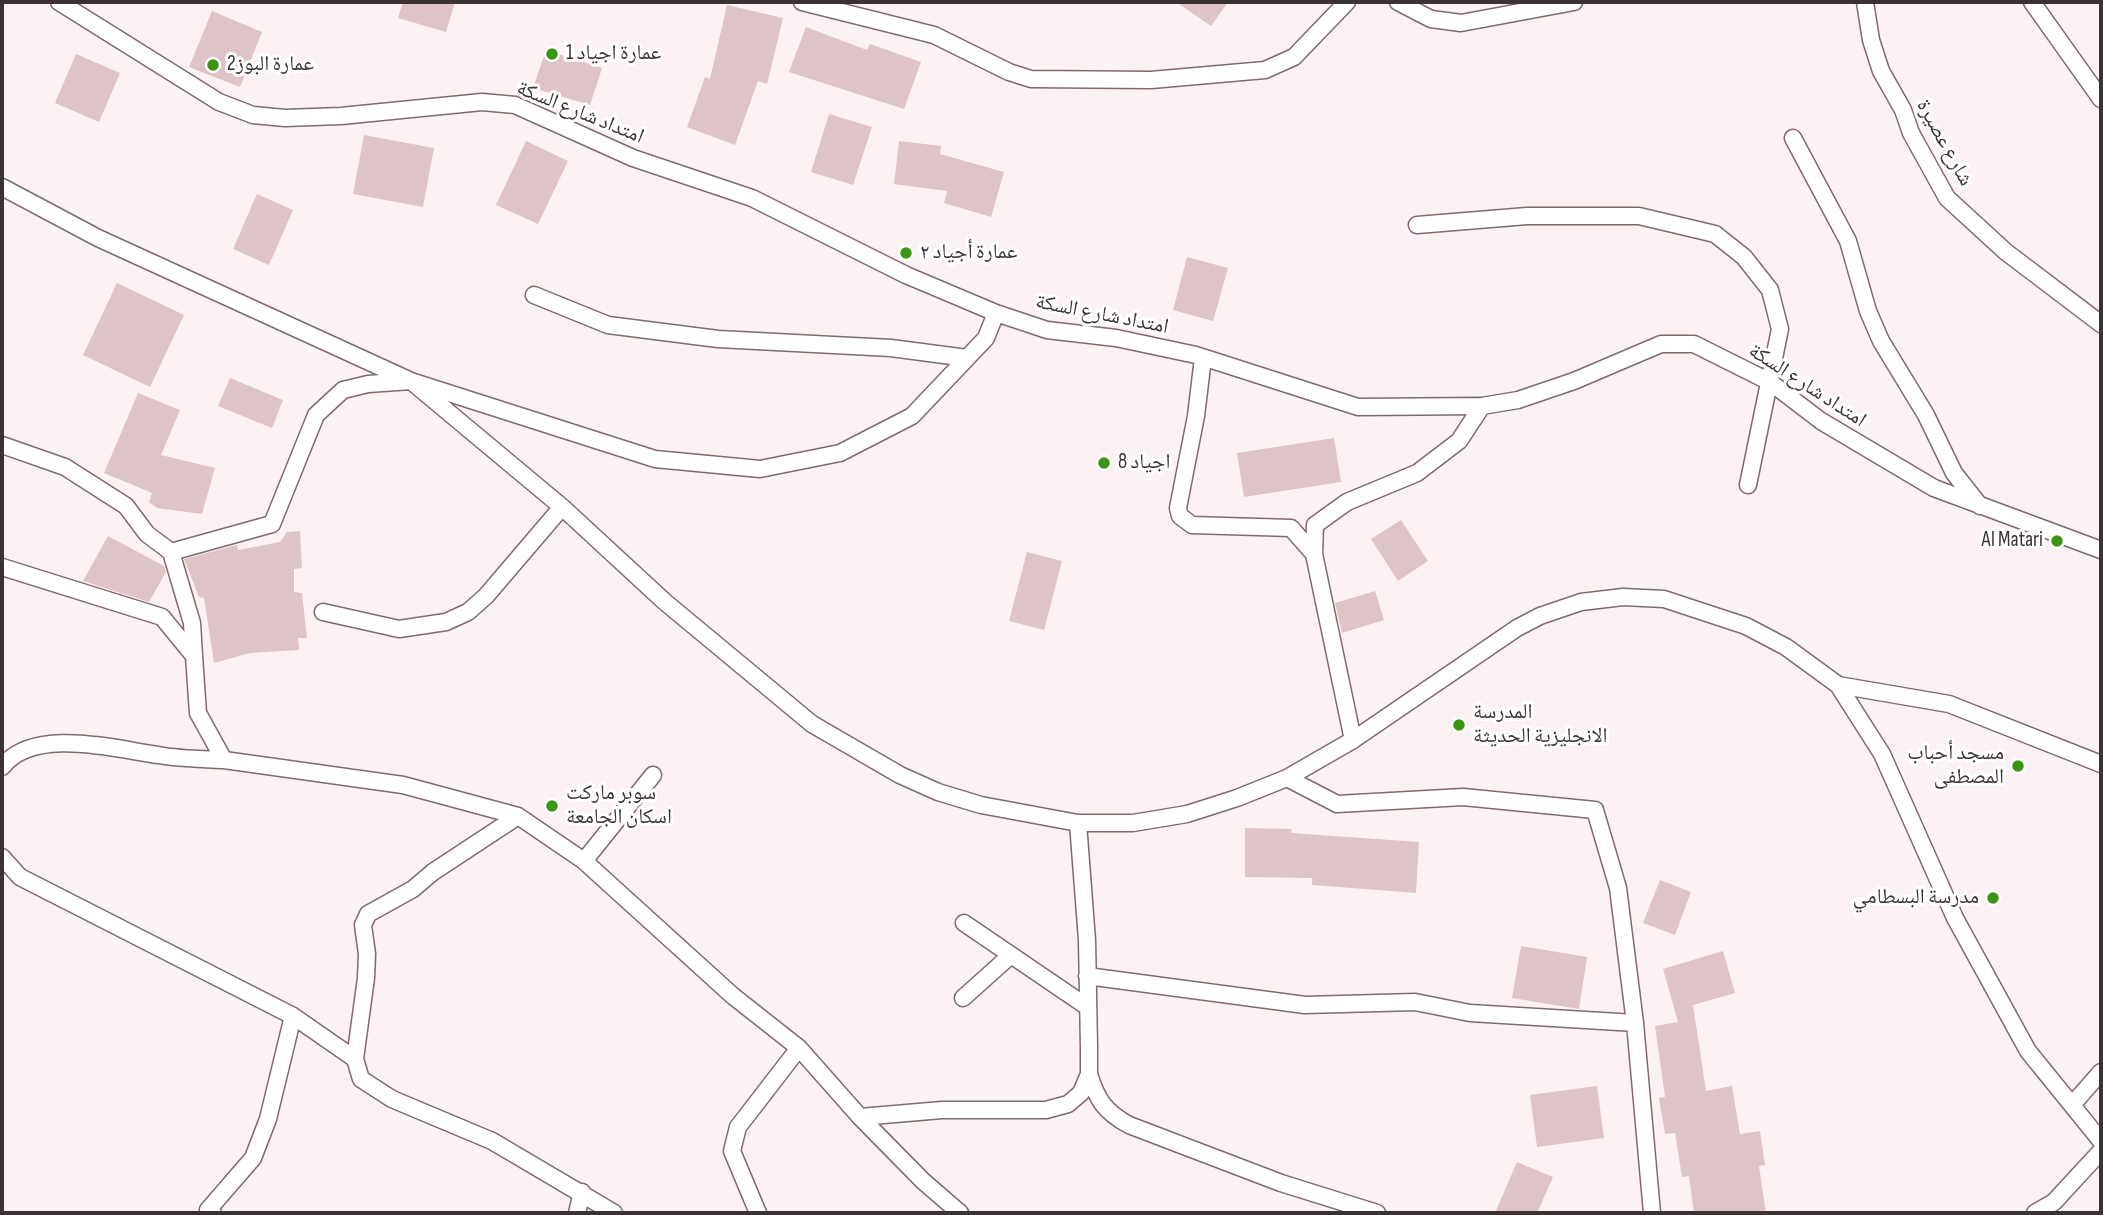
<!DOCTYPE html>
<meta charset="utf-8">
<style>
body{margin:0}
#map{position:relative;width:2103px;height:1215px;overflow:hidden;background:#fdf2f3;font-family:"Sofia Sans Condensed",sans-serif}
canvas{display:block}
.frame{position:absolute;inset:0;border:4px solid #3c3133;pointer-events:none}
</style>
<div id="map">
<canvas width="2103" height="1215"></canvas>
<div class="frame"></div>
</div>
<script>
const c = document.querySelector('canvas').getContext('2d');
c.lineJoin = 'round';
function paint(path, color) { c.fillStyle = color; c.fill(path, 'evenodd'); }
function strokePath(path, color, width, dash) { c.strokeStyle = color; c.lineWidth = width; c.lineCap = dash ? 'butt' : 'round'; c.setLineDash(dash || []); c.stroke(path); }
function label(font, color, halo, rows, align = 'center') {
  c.font = font + ' "Sofia Sans Condensed","Noto Naskh Arabic",sans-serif'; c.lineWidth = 6; c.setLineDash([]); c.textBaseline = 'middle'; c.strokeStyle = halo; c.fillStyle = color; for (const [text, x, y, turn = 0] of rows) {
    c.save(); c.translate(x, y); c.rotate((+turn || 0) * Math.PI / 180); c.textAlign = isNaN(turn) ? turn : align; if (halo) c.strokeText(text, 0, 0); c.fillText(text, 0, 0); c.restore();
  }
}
paint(new Path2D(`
 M403,2h52l-9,30 -48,-14z
 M1176,2h52l-17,24z
 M727,5l56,13 -16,66 -9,-3 -23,64 -48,-18 18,-50 5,2z
 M212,11l50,21 -22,55 -51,-20z
 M806,27l61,23 3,-6 51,18 -17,47 -115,-37z
 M546,50l56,18 -12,37 -57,-17z
 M76,54l44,19 -21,49 -44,-19z
 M829,114l43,13 -19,58 -42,-13z
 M364,135l70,13 -11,59 -70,-13z
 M526,141l42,20 -30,63 -42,-19z
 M899,141l42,5 -1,8 64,18 -13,45 -47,-14 3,-12 -53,-7z
 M257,194l36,16 -24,55 -36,-16z
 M1187,257l41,11 -15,53 -40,-11z
 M117,283l67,32 -34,72 -67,-32z
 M230,378l53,22 -11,28 -54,-22z
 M138,393l42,17 -19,45 54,13 -13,46 -45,-6 -8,-6 3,-9 -48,-20z
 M1334,438l7,44 -97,15 -7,-44z
 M1401,520l27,41 -30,20 -27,-42z
 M300,531l2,37 -8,1v23l8,1 5,45h-9l1,12 -49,3 -36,10 -10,-65 -5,-1 -15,-38 53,-14 1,5 42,-8 7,-10z
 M108,536l56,30 2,6 -17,30 -66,-21z
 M1027,552l35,9 -18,69 -35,-9z
 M1375,591l9,29 -42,13 -7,-30z
 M1245,828l47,1 -1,4 128,9 -3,51 -104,-8v-7l-67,-1z
 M1660,880l31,12 -16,43 -32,-12z
 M1521,946l66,11 -8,52 -67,-11z
 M1723,951l12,42 -42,12 13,86 26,-5 8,48 20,-3 5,34 -6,1 7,47h-72l-5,-37 -7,1 -7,-44 -10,1 -6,-36 6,-1 -10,-71 23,-4 -15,-53z
 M1597,1086l7,52 -67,9 -7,-52z
 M1517,1162l36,15 -16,36h-42z`), '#dec3c7');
const minor = new Path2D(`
 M59,2l160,100 34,13 32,3 56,-2 141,-14 33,3 118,53 119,40 154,77 90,38 51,17 69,8 80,17 162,52 124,-1 36,-6 56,-19 87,-37h33l76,38 51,39 113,67 167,62
 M802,2l132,33 75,37 22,7 120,1 114,-10 29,-13 53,-55
 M1398,2l33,17 30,4 113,-21
 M1865,2l6,38 10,31 22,39 8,23 36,65 59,54 95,72
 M2032,2l69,97
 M1793,138l55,103 20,70 13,30 45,74 28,58 26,33
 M2,187l96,51 313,143 151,126 103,95 147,122 88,51 38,17 43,13 97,18h55l54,-9 50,-16 50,-20 66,-38 164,-112 23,-12 41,-14 42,-5 41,2 82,27 40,21 52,38 44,69 73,164 73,133 73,90
 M1417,225l110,-9h112l76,18 29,23 26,33 10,39 -32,156
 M534,295l74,30 110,14 173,9 76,10
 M1203,358l-7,58 -18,92 2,8 12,9 99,3 23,26
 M2,445l63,22 61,39 21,28 24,18 101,-28 44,-109 27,-25 25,-6 43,-3 244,78 105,10 80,-16 72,-37 74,-78 10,-25
 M171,552l21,71 2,33
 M2,567l160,50 32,39 4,57 26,47 179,25 115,31 66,45 149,135 66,52 61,69 63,64 37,32
 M323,612l76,17 47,-7 22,-10 18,-16 76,-89
 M1838,685l111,19 152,60
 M1353,740l-39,-186 1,-29 32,-23 70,-29 42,-32 23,-35
 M2,767c31,-41 113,-18 156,-12 22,4 44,4 66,5
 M1287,778l50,26 126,-7 132,13 23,78 17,135 17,190
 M518,816l-85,56 -20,17 -45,25 -5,11 4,29 -1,24 -11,81 6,20 31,20 100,42 122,72
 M2,857l18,20 273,139 62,43
 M584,861l69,-86
 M964,923l122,83
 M1087,976l218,29 110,-3 55,11 165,10
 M963,998l48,-43
 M1089,1074c8,26 16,38 40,51l152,58 96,30
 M2072,1105l29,-33
 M860,1117l82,-7h104l22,-6 13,-11 8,-19v-26l-2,-108 -9,-117
 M213,1213l-5,-3 45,-52 15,-39 25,-103
 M577,1213l5,-21
 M758,1213l-26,-62 6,-24 61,-79
 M2035,1213l19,-11 47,-51`);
strokePath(minor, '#81696e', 19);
strokePath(minor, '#fff', 16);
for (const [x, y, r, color] of [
 [552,54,7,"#3a9611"],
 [213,65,7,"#3a9611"],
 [906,253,7,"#3a9611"],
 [1104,463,7,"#3a9611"],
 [2057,541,7,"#3a9611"],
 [1459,725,7,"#3a9611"],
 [2018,766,7,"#3a9611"],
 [552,806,7,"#3a9611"],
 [1993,898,7,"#3a9611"]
]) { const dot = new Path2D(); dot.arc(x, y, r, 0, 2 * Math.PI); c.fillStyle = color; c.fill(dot); strokePath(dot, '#fff', 2.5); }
label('21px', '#3c3133', '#fff', [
 ["عمارة اجياد 1",566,54],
 ["عمارة البوز2",227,65],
 ["عمارة أجياد ٢",920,253],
 ["اجياد 8",1118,463],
 ["Al Matari",2043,541,"right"],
 ["المدرسة",1473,713],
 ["الانجليزية الحديثة",1473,737],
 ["مسجد أحباب",2004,754,"right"],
 ["المصطفى",2004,778,"right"],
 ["سوبر ماركت",566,794],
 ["اسكان الجامعة",566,818],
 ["مدرسة البسطامي",1979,898,"right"]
], 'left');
label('21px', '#3c3133', '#fff', [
 ["امتداد شارع السكة",580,113,22],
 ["شارع عصيرة",1944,143,61],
 ["امتداد شارع السكة",1102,315,11],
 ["امتداد شارع السكة",1807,386,33]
]);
</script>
